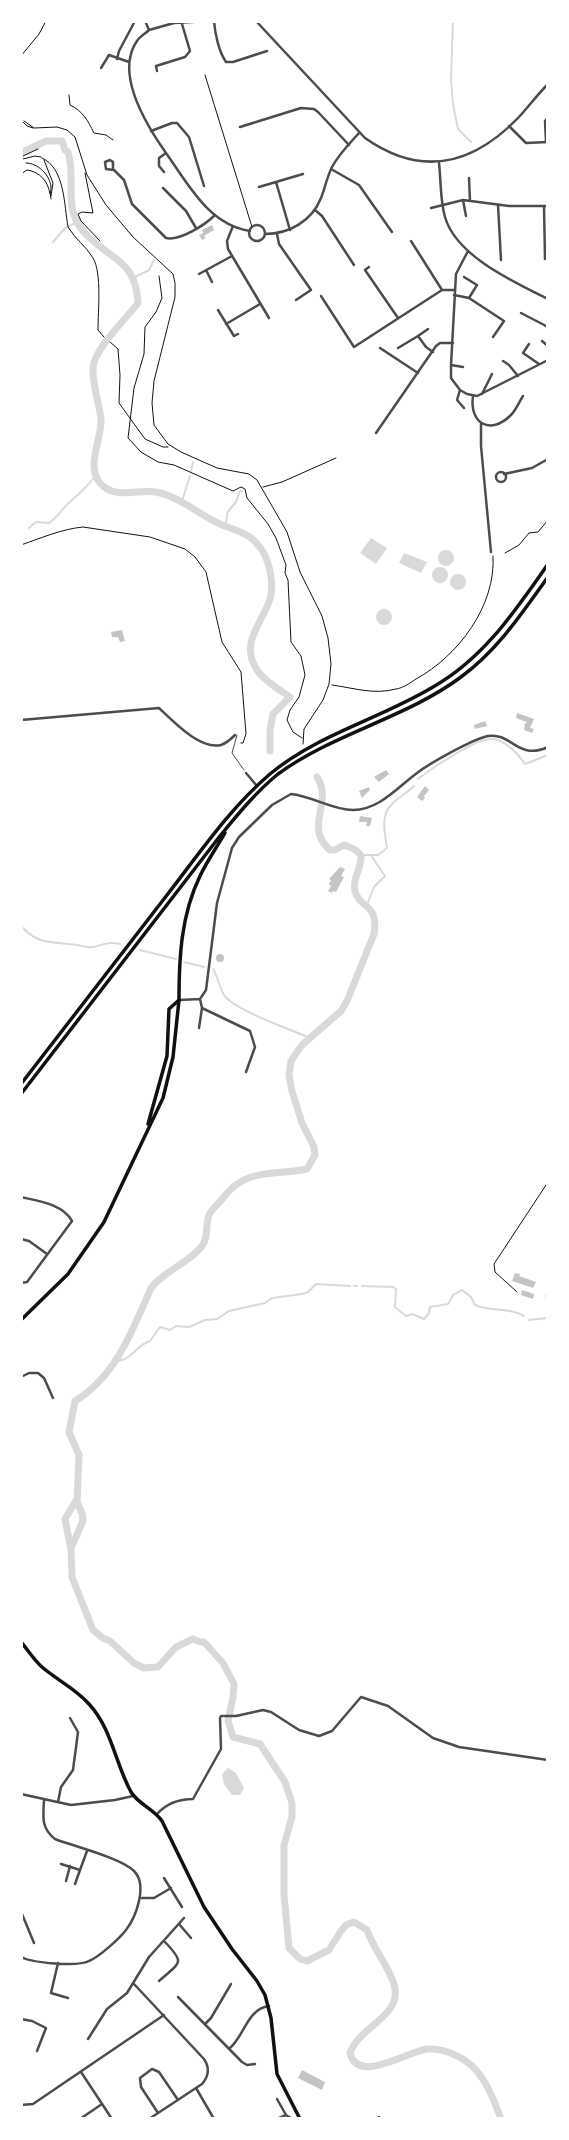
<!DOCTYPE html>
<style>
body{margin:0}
#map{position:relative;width:569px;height:2140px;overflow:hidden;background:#fff;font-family:Poppins,sans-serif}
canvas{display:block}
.frame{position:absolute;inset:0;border:23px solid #fff;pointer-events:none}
</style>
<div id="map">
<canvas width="569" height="2140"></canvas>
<div class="frame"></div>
</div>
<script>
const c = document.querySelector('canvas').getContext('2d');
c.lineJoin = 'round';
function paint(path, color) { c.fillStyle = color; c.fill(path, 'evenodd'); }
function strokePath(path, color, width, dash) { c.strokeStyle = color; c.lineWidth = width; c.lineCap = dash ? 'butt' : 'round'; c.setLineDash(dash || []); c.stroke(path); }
paint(new Path2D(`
 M371,538l16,10 -11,16 -16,-11z
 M438 558a8 8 0 1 1 16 0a8 8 0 1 1-16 0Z
 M404,553l23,9 -6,11 -22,-10z
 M432 575a8 8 0 1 1 16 0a8 8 0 1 1-16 0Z
 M450 582a8 8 0 1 1 16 0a8 8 0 1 1-16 0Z
 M376 617a8 8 0 1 1 16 0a8 8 0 1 1-16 0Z
 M228,1768l8,5 8,15 -4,7h-8l-8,-11 -2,-10z`), '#d9d9d9');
strokePath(new Path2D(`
 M453,21l-2,59 2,24 5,25 13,13
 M53,242l12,-14 12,-6
 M133,278l16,-8 5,-10
 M191,471l2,-9
 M182,501l8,-25
 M226,527l1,-14 9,-11 4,-11h2
 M29,528l7,-6 13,1c9,-6 14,-16 22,-22 9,-8 18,-16 25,-26
 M418,779c13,-10 57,-40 72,-40 14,-1 28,15 35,25l23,-9
 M361,858l4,-3h13l9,-7c-2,-14 -7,-33 5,-44 7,-7 15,-11 22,-18
 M367,905l7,-18 11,-11 -13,-19
 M21,926c18,20 31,15 56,19 5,1 10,3 16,2 10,-2 16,-6 27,-3
 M140,950l36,9
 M184,962l20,5
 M213,969c5,8 6,18 11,26 10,15 68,35 86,43
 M354,1286h3
 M362,1286l31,1 3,2 -1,18 11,9 6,-2 12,5 5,-6 1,-6 18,-3 5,-9 9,-5 9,7 4,8c15,7 34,2 49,11
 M548,1289l-2,7 2,8
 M529,1320l19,-2
 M117,1361c15,-1 19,-16 33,-20l10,-14 10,3 6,-4 13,1 16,-7 12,-1 12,-8 36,-8 7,-5 30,-4 6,-2 8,-8 34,2`), '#d9d9d9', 2);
strokePath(new Path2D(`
 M21,153l25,-12h16l3,9 3,2c9,28 -6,54 15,79 25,29 53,27 55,72 -12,16 -44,46 -45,65 -1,18 7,35 8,53 0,19 -15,46 -1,62 14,17 38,6 56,9 25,5 43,23 66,33 10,4 20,6 29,13 4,3 8,8 11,12 8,13 13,37 7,52 -9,24 -29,42 -12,68 7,11 23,20 33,27l-17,17 -3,16v21
 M317,777c17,25 -14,50 13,73h5l9,-5c6,2 17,6 17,13 0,11 -9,21 -6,33 4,18 24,11 19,43l-27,67 -6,10 -39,34 -11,16 -2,14 3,16 10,32 12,24 1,8 -8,14c-33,7 -61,-2 -84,29 -4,5 -11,11 -14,17 -4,10 0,22 -7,31 -14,18 -37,24 -51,42 -19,43 -35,88 -76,113l-6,31 10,23 -2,47 5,11 1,8 -12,27 1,29 21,53 10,8 7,3 24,22 10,5 14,-1 18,-20 17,-8 7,3h4l19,21 11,21 -1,13 -5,24 5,16 27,7 25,38 7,21v14l-8,28v50l5,53 11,11 7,2 22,-11 12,-19 5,-6 8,-3 13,8c7,20 21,35 27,54 10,32 -34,41 -44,69 7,32 58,-2 77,-4 18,-1 37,8 49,21 12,14 19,33 25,49
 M71,1550l-6,-31 12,-20`), '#d9d9d9', 7);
paint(new Path2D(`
 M212,225l2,5 -10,6 2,2 -4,2 -3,-5 4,-2 -1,-3z
 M122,630l3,11 -5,1 -2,-5h-6l-1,-5z
 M517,713l17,6 -4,9 4,1 -2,4 -8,-3 1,-6 2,-2 -11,-4z
 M485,721l2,5 -12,3 -1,-4z
 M386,770l3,4 -10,8 -5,-5z
 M425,786l4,4 -5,6 1,2 -3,3 -5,-4z
 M369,787l1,3 -8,8 -3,-7z
 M360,816l12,2 -2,8h-4l1,-4h-8z
 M340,867l5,2 -4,7 3,1 -8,15 -3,-1 -1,2 -4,-2 3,-5 -2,-2 2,-4 -2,-1z
 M216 958a4 4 0 1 1 8 0a4 4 0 1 1-8 0Z
 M515,1273l5,1 -1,2 17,6 -3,6 -21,-7z
 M522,1290l12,4 -1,5 -12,-4z
 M302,2070l23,12 -3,8 -24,-12z`), '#c4c4c4');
strokePath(new Path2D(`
 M21,56l18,-22 7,-13
 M205,75l47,152
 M69,95l1,10c13,6 18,16 24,28l12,2 7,5
 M21,120l6,6 6,2
 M24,121l10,7 23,-1 10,3 8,7 12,38 19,30 27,32 40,37 2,9v14l-21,84 -2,22 2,22 14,19 13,8 36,16 32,6 8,6 30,52 13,40 22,44 6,22 3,26 -2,20 -6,16 -19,29 -1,15
 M42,158c23,10 22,47 26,69 7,12 18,19 25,31 9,15 5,53 5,72l6,7
 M23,159l12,-3 6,1
 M21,160l2,-4 15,-7
 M44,160l9,23 -2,13
 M26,163c12,0 24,12 25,24 0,4 -1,8 0,12
 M85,173l8,40 -11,-1 -4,2 3,7 19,20
 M21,174l6,-4c13,2 21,11 23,24
 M159,276l3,22 -6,14 -11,15 -1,27 -10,34 -6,50 13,14 17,10 16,3 59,26 8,-4 4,2 2,9 21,26 8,14 10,27 -1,8 3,7 3,62 10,14 4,19 -6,22 -9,13 -3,10 6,12 9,6
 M110,342l8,7 2,26 -1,28 26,36 18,8h5
 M263,487l19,-5 54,-24
 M21,545c20,-7 41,-16 62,-18l67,10 35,12 10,8 11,15 16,70 19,30 5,62 -3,9h-2
 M505,553l14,-8 10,-12 9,-1 10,-12
 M332,685c22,3 42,10 64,4 7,-1 14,-6 20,-10 42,-23 80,-73 77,-123
 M517,1292l-22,-20 -1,-8 54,-82`), '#111', 1);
strokePath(new Path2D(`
 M237,735l-5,18 12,17`), '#4c4c4c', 1);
strokePath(new Path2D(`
 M147,21l-1,2 3,7c-4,4 -10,7 -12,11 -23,33 10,85 29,112l-7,5v8l5,6
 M214,21c1,13 5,31 12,41h7l34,-11
 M149,30l25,-7 35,-2
 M117,59l2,-8 16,-30
 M101,68l8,-13 20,7
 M157,71l-1,-5 29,-9 5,-6 -8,-27
 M509,126l17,17 22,-1
 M240,127l61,-19 13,1 4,3 31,33
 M151,131l21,-8h5l12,14 15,49
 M546,142l-1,-21 3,-3
 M166,153c22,31 43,72 84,78
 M439,163c2,17 1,37 6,54 11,39 69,65 103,82
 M113,169v-7l-3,-2 -5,2 1,7 8,1 10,10 8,24 34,34c14,3 39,-13 49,-23
 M331,169l28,16 33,47
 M469,178l1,23
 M276,182l14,48
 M259,187l44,-13
 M163,188l23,23 10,17
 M463,200l3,16
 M498,205l3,55
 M544,206l1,53
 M431,208l32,-8 46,6h39
 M315,210l7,6 32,49
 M249 233a8 8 0 1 1 16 0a8 8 0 1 1-16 0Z
 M233,226l-6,15 1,8 41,69
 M265,234c24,0 47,-13 56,-36 4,-10 6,-21 11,-31 7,-13 17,-23 27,-34
 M277,234l2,10 32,46 -15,10
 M411,241l31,49
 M369,267l-4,3 33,48
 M206,270l6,12
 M199,274l33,-18
 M464,277l13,8 -8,13
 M454,295l15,3 35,23 -11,16
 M321,296l33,51 88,-57h12
 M218,310l16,26 4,-2
 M521,313l27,14
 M226,324l34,-20
 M418,336l10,-7
 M542,341l6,5
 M529,344l-6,9 16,11
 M380,348l38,25
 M398,348l20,-12 8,11 7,5
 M503,361l6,4 9,11
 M451,365l12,2
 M460,390l7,4 10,2 71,-36
 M482,394l10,-20
 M473,396c-4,27 17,40 38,19 5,-5 8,-13 12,-19
 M464,408l-7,-8 3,-10 -9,-12v-13l5,-91 12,-23
 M481,424v22l10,106
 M376,433l60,-87 4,-3h13
 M496 477a5 5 0 1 1 10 0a5 5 0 1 1-10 0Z
 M504,474l28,-6 16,-9
 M21,720l138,-12c14,13 41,42 62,37 6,-2 10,-6 14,-10
 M246,773l11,13
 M200,999l6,-9 11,-87 15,-55 7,-11 33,-32 19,-11c21,2 41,16 62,16 26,0 45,-23 64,-37 13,-10 56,-34 71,-37 24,-4 29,25 60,11
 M179,1000l21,-1
 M202,1008l48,23 5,16 -9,25
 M199,1028l3,-20 -2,-9
 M21,1197c17,4 42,7 51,24l-45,61 -6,1
 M21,1239l8,2 18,13
 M21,1377l8,-4h9l6,5 9,20
 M21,1794l50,11 44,-5 18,-4
 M58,1802l3,-15 12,-17 5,-38 -8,-14
 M157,1814c10,-11 21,-15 36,-15l28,-50 -1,-31 1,-2h15l27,-6 8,2 28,18 20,6 13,-5 29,-34 27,9 45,32 26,9 89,13
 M61,1864l19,6 7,-19
 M164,1878l18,29
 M66,1881l4,-15
 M75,1884l5,-14
 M142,1898h12l17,-10
 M22,1914l12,29
 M179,1924l12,14
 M21,1957c12,6 56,10 68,4 10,-4 30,-22 37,-31 10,-13 22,-45 8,-59 -13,-13 -61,-25 -79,-32 -14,-11 -12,-22 -11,-39
 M58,1963l-7,30 17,5
 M159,1981c21,-19 27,-17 6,-39
 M134,1984l70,75c6,9 5,17 -2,25l-53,35
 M178,1997l64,65 5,3 8,-1
 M21,2019l11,2 14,7 -9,23
 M205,2024l6,-6 20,-34
 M88,2039l19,-30 20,-16 22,-36 35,-39
 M230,2048c15,-13 17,-39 39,-42
 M81,2072l31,47
 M196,2088l18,31
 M277,2099l9,16 6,4
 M21,2105l12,-1 131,-89
 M158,2113l-17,-26 -1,-9 12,-9 7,3 19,28
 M80,2119l22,-15
 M277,2119l9,-4
 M377,2119l2,-2`), '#4c4c4c', 2.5);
strokePath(new Path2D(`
 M256,21l109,117c57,40 108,27 154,-21 10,-11 19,-23 29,-33`), '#4c4c4c', 2.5);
strokePath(new Path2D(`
 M148,1124l19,-68 2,-47 10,-9
 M21,1320l47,-46 36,-52 59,-124 10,-41 6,-57
 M21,1642c7,8 13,18 21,25 15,13 34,22 47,37 23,25 26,59 42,88 7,12 23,17 31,29l42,86 28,42 25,32 8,14 6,23 6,56 23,45`), '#111', 3.5);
strokePath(new Path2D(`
 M179,1000c0,-42 2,-85 21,-124 7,-15 17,-29 25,-43
 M21,1084c48,-63 97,-126 146,-189 32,-41 62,-86 103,-121 48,-40 110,-55 163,-87 51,-29 82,-76 115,-123
 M21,1094l199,-258c18,-22 36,-44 58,-62 56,-41 128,-56 183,-97 37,-27 61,-64 87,-100`), '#111', 3.5);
</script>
